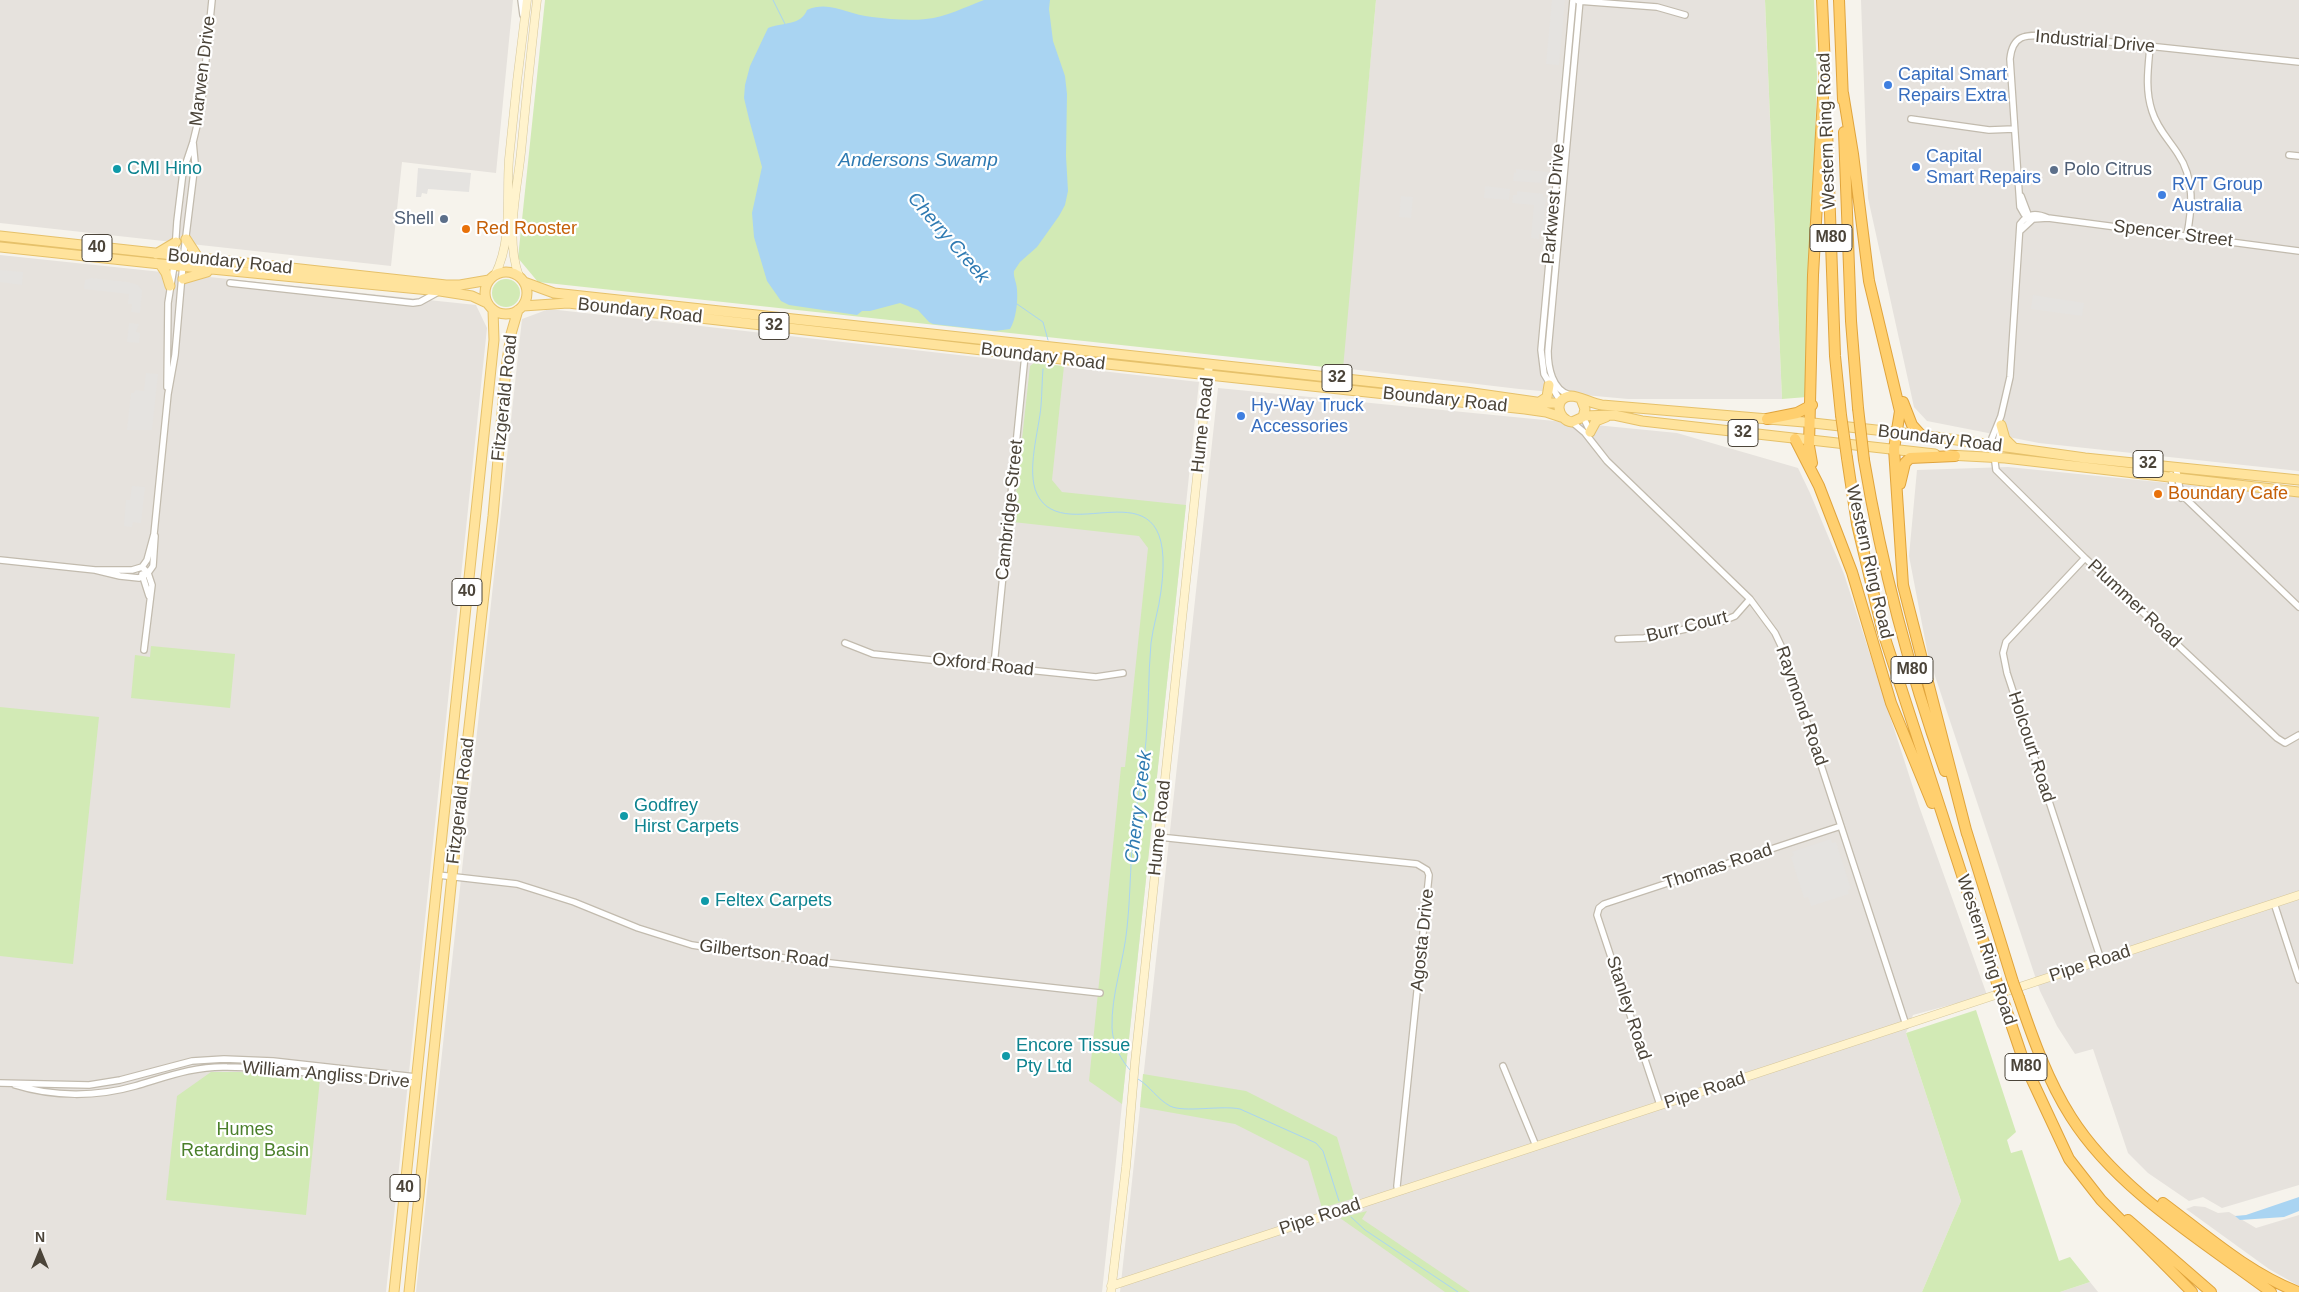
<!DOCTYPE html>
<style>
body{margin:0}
#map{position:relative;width:2299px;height:1292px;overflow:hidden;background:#f6f3ec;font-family:Arial,sans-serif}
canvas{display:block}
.north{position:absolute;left:15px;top:1227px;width:50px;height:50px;-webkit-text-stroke:4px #fff;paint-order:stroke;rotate:0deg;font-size:14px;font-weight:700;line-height:20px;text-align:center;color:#4b4439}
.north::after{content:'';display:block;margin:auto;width:18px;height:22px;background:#4b4439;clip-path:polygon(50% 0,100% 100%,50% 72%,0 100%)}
</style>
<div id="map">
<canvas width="2299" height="1292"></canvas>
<div class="north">N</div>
</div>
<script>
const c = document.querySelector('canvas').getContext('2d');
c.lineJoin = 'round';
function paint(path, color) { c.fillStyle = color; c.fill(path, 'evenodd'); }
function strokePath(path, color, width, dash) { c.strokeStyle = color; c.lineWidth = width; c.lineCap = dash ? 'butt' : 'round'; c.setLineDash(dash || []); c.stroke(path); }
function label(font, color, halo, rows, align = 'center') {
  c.font = font + ' Arial,sans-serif'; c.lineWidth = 4.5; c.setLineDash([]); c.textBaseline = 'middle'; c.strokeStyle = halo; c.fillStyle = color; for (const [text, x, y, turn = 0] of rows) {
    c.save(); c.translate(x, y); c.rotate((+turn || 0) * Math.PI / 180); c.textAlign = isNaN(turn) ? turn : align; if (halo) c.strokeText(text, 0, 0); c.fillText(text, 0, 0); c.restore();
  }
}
paint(new Path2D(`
 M0,0h513l-17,173 -94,-11 -11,104 -391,-43z
 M1376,0h389l17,399h-154l-109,-10 -177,-21z
 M1861,0h438v471l-260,-28 -112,-22 -13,-14 -46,-209z
 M0,255l476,50 11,23 -101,964h-386z
 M549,309l650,73 -97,910h-686l106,-973z
 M1218,388l459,45 121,35 12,25 34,81 75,232 68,189 -74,20 -7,18 55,168 -39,91h-802z
 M2008,467l291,29v689l-77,23 -19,-11 -14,4 -41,-28 -20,-20 -35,-104 -18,5 -18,-28 -17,-35 -112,-336 -19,-99 8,-86z
 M2194,1206l11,1 13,6 11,-1 27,16 43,-13v71l-30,-17 -83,-60z
 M2090,1282l8,10h-38z`), '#e6e2dd');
paint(new Path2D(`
 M545,0h831l-33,369 -805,-87 -20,-24z
 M1765,0h49l3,76 -10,321 -25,2z
 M492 293a14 14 0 1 1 28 0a14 14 0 1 1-28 0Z
 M1034,363l30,3 -12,114 10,12 124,13 -64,599 -33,-23 32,-314h4l23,-219 -9,-12 -126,-14 17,-156z
 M151,646l84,8 -5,54 -99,-10 4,-43 15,2z
 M0,707l99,10 -26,247 -73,-8z
 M1976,1010l40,122 -9,8 4,13 11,-3 37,111 11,-4 20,25 -30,10h-138l39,-91 -55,-168z
 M211,1072h29l80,7 -14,136 -140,-15 11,-104z
 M1143,1074l103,17 91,46 18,61 -33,10 -14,-47 -73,-37 -95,-17z
 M1367,1211l-5,8 108,73h-25l-105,-74z`), '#d2eab5');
paint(new Path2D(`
 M1552,0h13l-6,65 -13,-1z
 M418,168l53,5 -2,19 -41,-3 -1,5 -5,-1 -1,4h-5z
 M1516,169l33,3 -1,8h-6v3l-29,-2 1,-9 2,1z
 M1485,186l25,3 -1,11 -25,-2z
 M1517,191l26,3v3h3l-3,37h-4v5l-8,-1 3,-33 -22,-2 1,-8h4z
 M1401,196l12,1 -2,21 -12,-1z
 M0,270l23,2 -1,13 -22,-3z
 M91,278l37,4 10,3 4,5 -2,23 -9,-1 1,-8h-4l1,-10 -45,-5 1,-9z
 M2033,295l51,8 -2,13 -51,-7z
 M129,323l10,1 -3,8 4,1 -1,10 -12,-1z
 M146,373l12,1 -6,56h-25l4,-37h3l1,-3 9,1z
 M132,486l13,1 -4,36 -8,-1 -1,5 -8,-1 2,-26h4z
 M1831,839l1,4 4,-1 15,47 -3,1 1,4 -38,12 -3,-9 -4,1 -13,-41 3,-2 -2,-3z`), '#e5e3e0');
paint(new Path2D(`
 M984,0h66l-1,9 4,32 12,35 2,18 -1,62 2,35 -3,14 -6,11 -22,31 -17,15 -6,9c-1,6 3,12 3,19 1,12 -1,29 -7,39l-15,2 -62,-7 -4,-2 -11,-12 -18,-7 -30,8h-8l-5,4 -68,-10 -8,-4 -14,-20 -13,-44 -2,-24 10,-46 -13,-48 -5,-21 1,-13 5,-19 18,-38c14,-6 33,-2 39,-18 23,-10 41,5 65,7 17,2 36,4 54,2 20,-2 39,-12 58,-19z
 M2299,1197v14l-15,6 -44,3 -5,-4 11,-1z`), '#a9d4f2');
strokePath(new Path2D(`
 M773,0l12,24
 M1017,304l26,18 5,18
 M1043,369c-1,12 -1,24 -2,37 -2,24 -15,65 -4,88 28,58 143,-42 124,97 -2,18 -8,35 -10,52 -3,33 -2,66 -5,98 -2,26 -8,51 -11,77 -5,36 -4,73 -8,110 -3,33 -16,66 -15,100 1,17 9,33 20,44
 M1138,1079c12,7 19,20 32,27 14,7 51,-1 70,3l76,34 7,8 16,50
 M1351,1217l14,13 93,62`), '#a9d4f2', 1);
const street = new Path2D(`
 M521,0l2,15
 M1578,1l79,6 28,8
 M2150,47c-2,22 -5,43 2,64 5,17 17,29 26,43 17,25 14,54 9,81
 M1911,119l78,11 25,-1
 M2289,155l10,1
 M2021,196l8,21
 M2048,218c-12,-5 -20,-5 -28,6l-10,153 -9,39 -9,22 4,32 89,88 192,180 8,5 14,-8
 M2030,221l-6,-7 -4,-7 -10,-148c3,-29 21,-23 44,-23l245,26
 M2020,231l13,-12 15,-1 251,33
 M230,283l183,20 7,-1 20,-11
 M167,387l1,-84 6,-37 3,-45 6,-49 10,-30 8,-33 11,-109
 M1570,395c-18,-5 -22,-28 -22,-44l32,-351
 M1561,402l-17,-28 -3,-24 32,-350
 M1583,417l8,16
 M1572,422l13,11 22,28 143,138 25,34 9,19 122,373
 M1997,448l4,-20
 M2175,467c5,10 2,20 8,29l116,111
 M2171,475l1,10 9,13
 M2085,558l-79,84 -3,11 4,20 94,287
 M0,560l95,10 25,6 19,2 9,-5 5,-7 2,-30
 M142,567l6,6 4,12 -8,65
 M95,570h37l10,-3 5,-7 7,-26 14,-140 7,-39 9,-103 11,-89 -2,-21
 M142,574l7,22
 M1618,639l26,-1 79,-17 12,-5 15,-17
 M845,643l28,11 223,23 27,-4
 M994,665l31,-310
 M1159,837l258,27 10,6 2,5 -32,311 1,5
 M438,875l79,9 57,18 64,26 54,17 57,9 351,39
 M2274,903l25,77
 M1503,1066l33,80
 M0,1083l89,2 31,-5 72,-19 32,-2 49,2 143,16
 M15,1085c38,12 82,12 120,1 31,-9 59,-20 92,-19 63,0 126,15 189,16
 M1660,1105l-63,-190 2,-7 5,-4 237,-78`);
const secondary = new Path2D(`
 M495,275c18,-36 11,-78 14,-116 5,-53 11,-106 18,-159
 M519,276c-14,-38 -2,-85 2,-124 5,-51 10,-101 16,-152
 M1111,1286l1188,-391
 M1111,1292l15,-125 9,-105 74,-698`);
const primary = new Path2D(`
 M0,236l446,49h14l29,-5
 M186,239l13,20
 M0,247l170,18 270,26 32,5 15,7
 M156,254l20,-12
 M160,264l6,9 4,13
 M485 293a21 21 0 1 1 42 0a21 21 0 1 1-42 0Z
 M183,279l24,-7
 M524,282l30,11 912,99 77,11h17
 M523,306l45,-3 511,58 446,48 21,3 15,5
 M1581,399l4,10 -2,8 -11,5c-15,-2 -19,-25 -1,-26 8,0 22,8 31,9l202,17 117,13 164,23 214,22
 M1538,403l9,-6 2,-12
 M1583,416l31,-1 28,6 293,33
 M2001,425l4,14 9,9
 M1590,432l6,-11 10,-4
 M1948,455l57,3 294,34
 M394,1292l100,-952 -1,-30
 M409,1292l43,-416 41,-360 13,-148 5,-34 7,-24`);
const highway = new Path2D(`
 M1822,0l3,67
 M1839,0l4,100
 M1843,93l10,61 16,127 31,130 -6,38 9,136 64,249
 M1827,129l8,227 6,59
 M1844,132l7,189 7,87
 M1903,402l9,23 9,10
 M1767,419l30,-6 15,-8
 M1795,439l24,47 20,52 13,34 39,131 41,100
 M1847,458l10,66 25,105 116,357
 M1864,460c18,107 45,210 81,311
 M1812,463l-3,-17 4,-171 12,-213
 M1900,484l5,-21 5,-5 45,-2
 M1966,830l47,152
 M2019,998c14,41 29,83 52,119 46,73 132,124 200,175
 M2004,1003l21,62 44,94 32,41 91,92
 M2163,1203c43,32 84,69 135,89
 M2128,1220l83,72`);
strokePath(street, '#c2bbae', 8);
strokePath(secondary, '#d6c79b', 9);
strokePath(primary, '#e6c16a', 11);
strokePath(highway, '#e0a43c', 12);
strokePath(street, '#fff', 5.5);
strokePath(secondary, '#fff3cd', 8);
strokePath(primary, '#ffe39c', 9);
strokePath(highway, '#ffcf6e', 10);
const highwayBridge = new Path2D(`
 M1858,408l6,52
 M1841,415l6,43
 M2013,982l6,16
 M1998,986l6,17`);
strokePath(highwayBridge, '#e0a43c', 12, []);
strokePath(highwayBridge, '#ffcf6e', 10);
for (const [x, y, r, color] of [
 [1888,85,5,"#3f7fe0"],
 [1916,167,5,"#3f7fe0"],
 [117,169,5,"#0f9aa8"],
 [2054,170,5,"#5c6f8a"],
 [2162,195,5,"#3f7fe0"],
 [444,219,5,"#5c6f8a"],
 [466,229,5,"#e8710a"],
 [1241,416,5,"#3f7fe0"],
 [2158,494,5,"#e8710a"],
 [624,816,5,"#0f9aa8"],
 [705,901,5,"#0f9aa8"],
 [1006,1056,5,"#0f9aa8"]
]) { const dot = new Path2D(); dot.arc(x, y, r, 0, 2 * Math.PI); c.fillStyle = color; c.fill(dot); strokePath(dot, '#fff', 2); }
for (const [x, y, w] of [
 [1831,238,42],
 [97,248,30],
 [774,326,30],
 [1337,378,30],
 [1743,433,30],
 [2148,464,30],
 [467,592,30],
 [1912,670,42],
 [2026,1067,42],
 [405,1188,30]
]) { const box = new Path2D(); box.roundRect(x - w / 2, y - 13.5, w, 27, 4); c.fillStyle = '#fff'; c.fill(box); strokePath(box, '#4b4439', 1); }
label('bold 16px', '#4b4439', null, [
 ["M80",1831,238],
 ["40",97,248],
 ["32",774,326],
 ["32",1337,378],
 ["32",1743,433],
 ["32",2148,464],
 ["40",467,592],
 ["M80",1912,670],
 ["M80",2026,1067],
 ["40",405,1188]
]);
label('18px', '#4b4439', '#fff', [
 ["Industrial Drive",2095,42,5],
 ["Marwen Drive",203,71,-83],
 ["Western Ring Road",1827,131,-92],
 ["Parkwest Drive",1554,204,-85],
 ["Spencer Street",2173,234,7],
 ["Boundary Road",230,262,6],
 ["Boundary Road",640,311,6],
 ["Boundary Road",1043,357,7],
 ["Fitzgerald Road",505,398,-84],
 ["Boundary Road",1445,400,6],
 ["Hume Road",1203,425,-84],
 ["Boundary Road",1940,439,7],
 ["Cambridge Street",1010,510,-84],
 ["Western Ring Road",1869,562,77],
 ["Plummer Road",2134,604,43],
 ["Burr Court",1687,627,-14],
 ["Oxford Road",983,665,6],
 ["Raymond Road",1801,706,71],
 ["Holcourt Road",2031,747,72],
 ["Fitzgerald Road",461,801,-83],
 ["Hume Road",1160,828,-84],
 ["Thomas Road",1718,867,-18],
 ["Agosta Drive",1423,940,-84],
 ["Western Ring Road",1986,950,72],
 ["Gilbertson Road",764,954,7],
 ["Pipe Road",2090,964,-18],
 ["Stanley Road",1628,1008,72],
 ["William Angliss Drive",326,1075,5],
 ["Pipe Road",1705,1091,-18],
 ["Pipe Road",1320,1217,-18]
]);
label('18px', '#366cbe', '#fff', [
 ["Capital Smart",1898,75],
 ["Repairs Extra",1898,96],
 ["Capital",1926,157],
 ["Smart Repairs",1926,178],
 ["RVT Group",2172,185],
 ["Australia",2172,206],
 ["Hy-Way Truck",1251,406],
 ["Accessories",1251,427]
], 'left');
label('18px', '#0d838f', '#fff', [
 ["CMI Hino",127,169],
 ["Godfrey",634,806],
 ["Hirst Carpets",634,827],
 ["Feltex Carpets",715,901],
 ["Encore Tissue",1016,1046],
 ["Pty Ltd",1016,1067]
], 'left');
label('18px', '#4e5e75', '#fff', [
 ["Polo Citrus",2064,170],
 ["Shell",434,219,"right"]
], 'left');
label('18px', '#c56008', '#fff', [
 ["Red Rooster",476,229],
 ["Boundary Cafe",2168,494]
], 'left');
label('18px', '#4a7f2a', '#fff', [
 ["Humes",245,1130],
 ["Retarding Basin",245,1151]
]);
label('italic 19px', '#2e7ab2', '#fff', [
 ["Andersons Swamp",918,161],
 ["Cherry Creek",948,238,49],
 ["Cherry Creek",1139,807,-83]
]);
</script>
